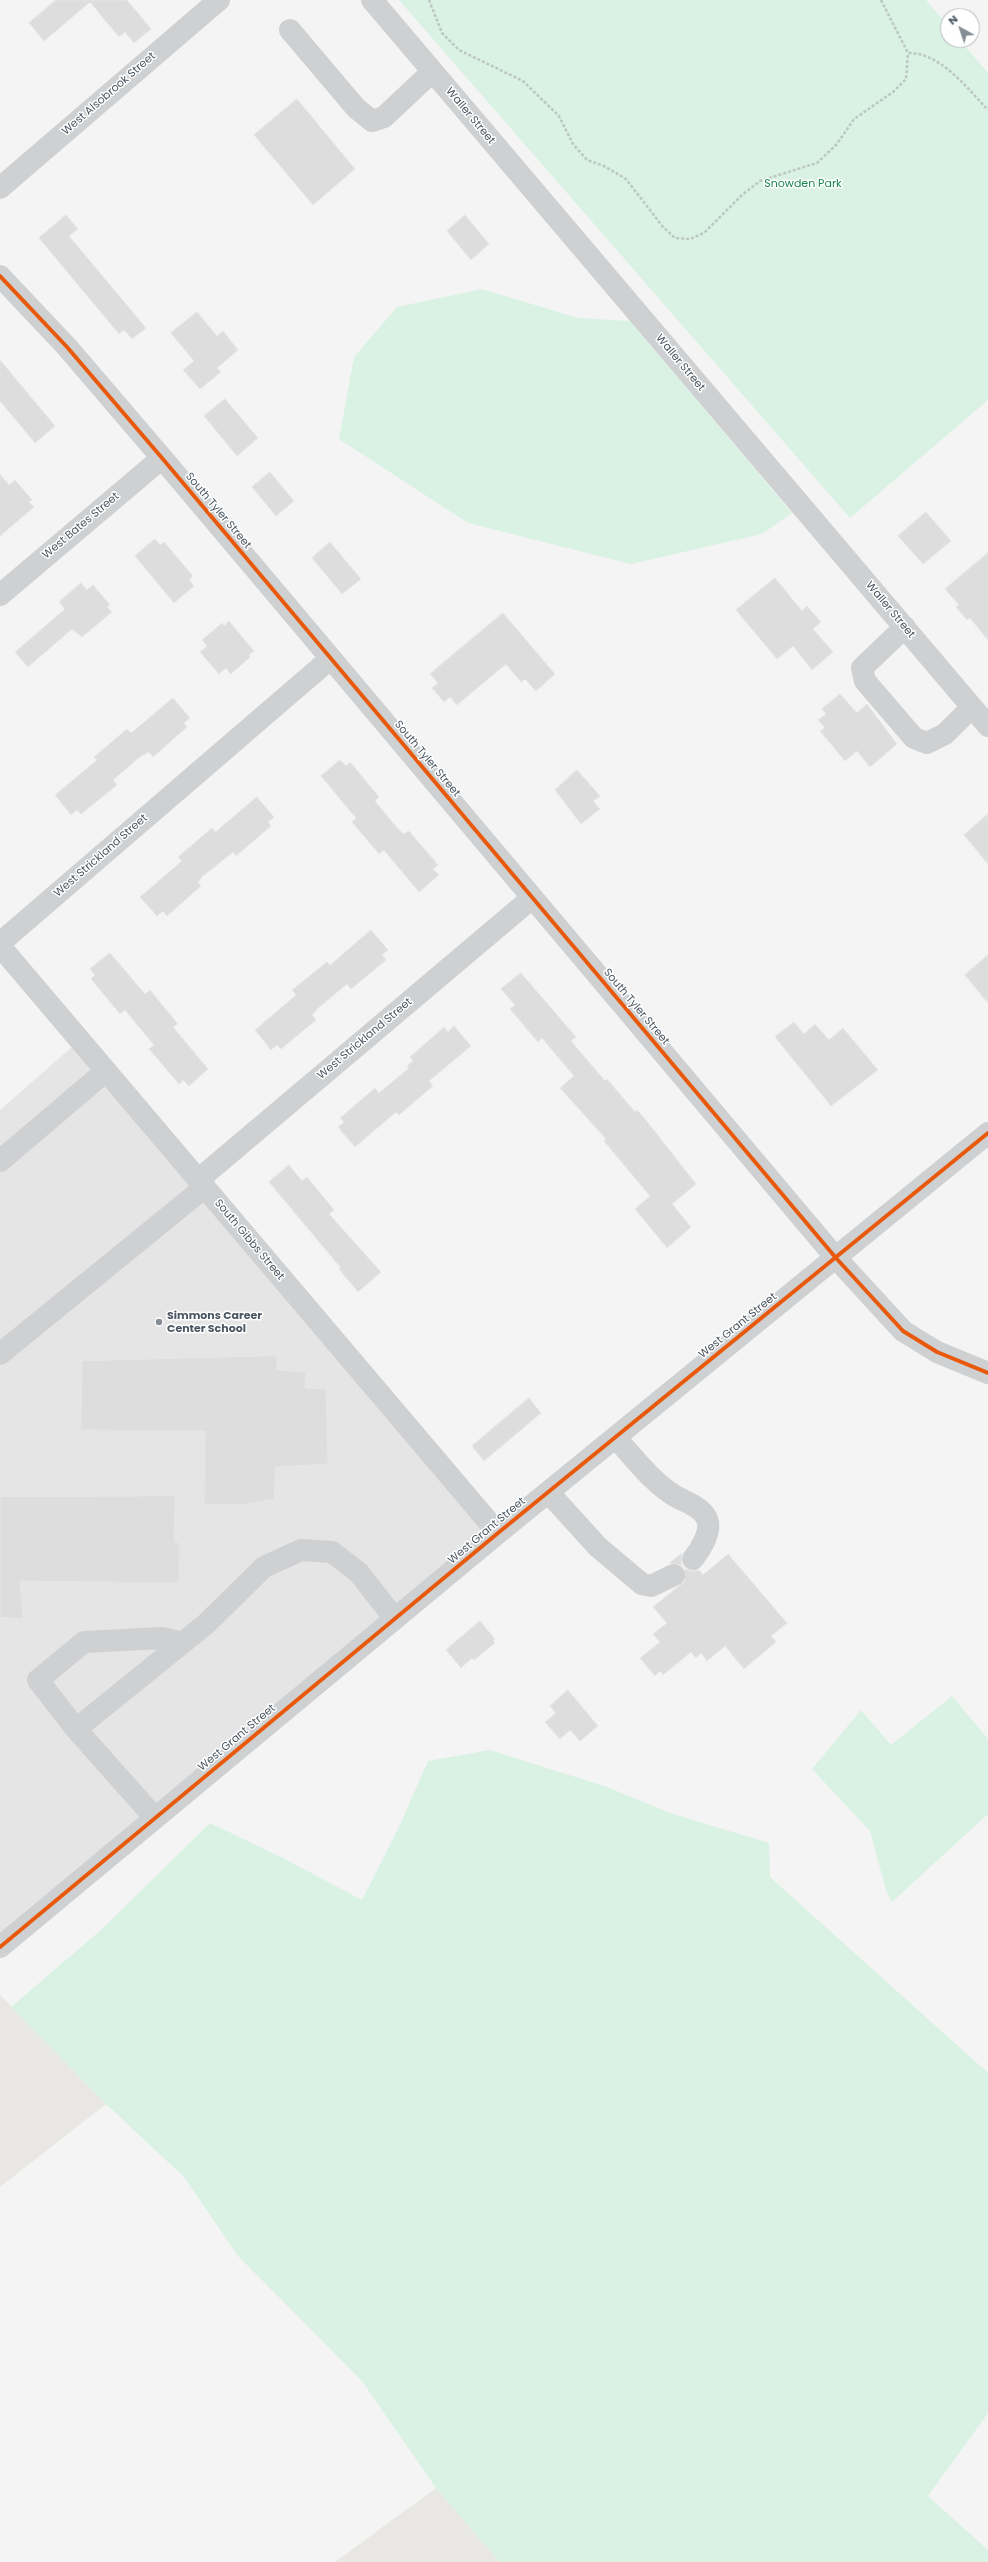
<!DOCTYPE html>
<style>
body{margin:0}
#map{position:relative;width:988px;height:2562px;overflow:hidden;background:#f4f4f4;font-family:Poppins,sans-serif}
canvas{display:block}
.north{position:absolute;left:940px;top:8px;width:40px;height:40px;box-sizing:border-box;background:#fff;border:1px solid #b7bbc0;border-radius:50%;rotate:320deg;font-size:11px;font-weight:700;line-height:16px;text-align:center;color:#4a5661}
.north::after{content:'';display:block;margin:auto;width:14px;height:18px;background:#868d94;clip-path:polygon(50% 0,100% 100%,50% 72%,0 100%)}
</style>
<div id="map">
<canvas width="988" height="2562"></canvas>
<div class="north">N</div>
</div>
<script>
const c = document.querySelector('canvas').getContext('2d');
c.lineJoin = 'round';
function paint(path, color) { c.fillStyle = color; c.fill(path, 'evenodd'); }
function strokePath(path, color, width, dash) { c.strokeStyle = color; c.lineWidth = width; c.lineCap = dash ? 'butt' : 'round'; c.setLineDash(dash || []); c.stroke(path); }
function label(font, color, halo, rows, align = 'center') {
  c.font = font + ' Poppins,sans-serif'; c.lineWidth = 3; c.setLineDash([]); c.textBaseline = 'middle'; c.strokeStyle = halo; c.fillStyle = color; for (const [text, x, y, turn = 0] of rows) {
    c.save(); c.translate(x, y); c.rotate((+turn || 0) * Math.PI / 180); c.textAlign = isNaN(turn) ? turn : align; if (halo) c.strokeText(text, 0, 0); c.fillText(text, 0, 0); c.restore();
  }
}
paint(new Path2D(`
 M0,1995l106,109 -106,83z
 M436,2488l64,74h-165z`), '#e8e7e3');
paint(new Path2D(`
 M80,1040l418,493 -498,414v-837z`), '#e6e5e6');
paint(new Path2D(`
 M399,0h527l22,26v14h12l28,33v327l-138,118z
 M482,289l96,29 52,3 162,192 -30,21 -131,30 -163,-41 -129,-84 15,-82 43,-50z
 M952,1696l36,43v75l-96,88 -6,-12 -16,-59 -58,-62 49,-59 30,35z
 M490,1750l117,37 66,27 96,29 1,34 218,196v340l-60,83 60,54v12h-488l-64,-74 -74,-107 -124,-125 -54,-79 -78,-73 -95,-97 91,-78 108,-106 73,35 79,42 37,-73 29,-66z`), '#d9f2e3');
const building = new Path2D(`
 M56,0h71l24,29 -17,14 -9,-11 -6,5 -29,-35 -46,39 -15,-18z
 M297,99l58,70 -42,36 -59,-70z
 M66,215l12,14 -9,7 77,92 -14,11 -8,-9 -5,4 -80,-96z
 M465,215l24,29 -18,16 -24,-29z
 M197,312l20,24 6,-5 15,19 -21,18 4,4 -21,17 -17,-19 11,-9 -23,-28z
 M0,360l55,66 -20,17 -35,-42z
 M225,399l33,39 -21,18 -33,-40z
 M270,472l24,29 -18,15 -24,-29z
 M0,474l9,11 6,-5 17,20 -3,2 5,5 -34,29z
 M926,512l25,29 -28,23 -25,-28z
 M155,539l5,6 4,-3 29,34 -4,4 5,6 -20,17 -39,-47z
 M330,542l31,37 -19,15 -30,-36z
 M988,553v87l-18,-22 -3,2 -11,-13 3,-2 -14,-16z
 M775,578l27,33 5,-5 14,16 -8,7 20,23 -21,18 -19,-24 -16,13 -41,-49z
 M81,583l6,7 6,-5 17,20 -3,2 5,5 -30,25 -10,-8 -44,38 -13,-15 50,-43 -6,-7z
 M503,613l52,61 -19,17 -11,-12 -4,3 -15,-18 -49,41 -7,-8 -6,5 -12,-14 6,-5 -8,-9z
 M229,621l25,30 -5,4 1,2 -19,17 -5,-6 -7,6 -19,-22 7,-6 -5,-6 20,-17 2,3z
 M840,694l17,19 10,-9 30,40 -27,23 -13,-16 -12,10 -25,-30 5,-3 -7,-8 8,-6 -4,-5z
 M173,698l17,20 -6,5 3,4 -34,30 -4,-5 -8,4 -28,24 4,5 -36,29 -4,-4 -6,5 -16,-20 42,-35 -3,-3 33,-28 4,4z
 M340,760l6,6 4,-4 29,35 -4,4 23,28 6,5 5,-3 29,34 -5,4 6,6 -20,17 -35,-42 -5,4 -27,-32 4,-4 -35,-42z
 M577,770l23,26 -7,5 7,8 -19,15 -26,-34z
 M257,797l17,20 -6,5 3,4 -35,30 -3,-4 -30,24 -5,6 3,4 -34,30 -4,-5 -6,5 -17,-19 42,-36 -4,-4 34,-29 3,4z
 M988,814v50l-24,-29z
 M371,930l17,20 -6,5 4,5 -35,29 -4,-5 -30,25 -5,6 4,5 -35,29 -4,-4 -6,5 -16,-20 41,-35 -4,-5 35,-28 3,3z
 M110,953l35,41 5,-4 28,34 -5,3 35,42 -19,17 -6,-6 -4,4 -30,-35 5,-4 -29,-35 -5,4 -29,-35 4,-4 -5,-6z
 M988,955v48l-23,-28z
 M521,973l55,64 -5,4 34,40 2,-2 28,33 2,-2 8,9 51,65 -24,20 19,23 -24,21 -32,-39 15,-13 -46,-55 2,-2 -46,-51 14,-12 -32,-38 -4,4 -28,-33 5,-4 -14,-16z
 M794,1022l10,12 11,-10 14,16 14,-12 35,42 -47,36 -56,-69z
 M454,1026l17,20 -42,35 4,5 -34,29 -3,-3 -41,35 -17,-20 6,-5 -4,-4 35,-30 4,5 30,-25 -2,-2 6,-5 -3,-4 34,-30 4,5z
 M289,1165l13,16 5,-4 27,33 -5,4 52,58 -23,20 -19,-23 2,-1 -72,-86z
 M277,1356v14l29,2 -1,16 21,1 2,75 -52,3 -2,32 -35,6h-35l1,-74 -124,-1 1,-69z
 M529,1398l12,15 -57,48 -12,-15z
 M175,1496l-1,46 6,1 -1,40 -159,-2 3,38 -23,-2v-120z
 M682,1553l-1,11 4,5 7,2 7,-1 4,5 25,-21 59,69 -16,13 5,6 -32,27 -19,-23 -18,15 -6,-8 -5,5 -5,-6 -28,23 -3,-4 -5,5 -15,-18 20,-16 -7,-8 14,-11 -14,-16 31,-25 1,-13 -4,-4 -11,-2z
 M480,1621l15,18 -2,2 2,2 -21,17 -2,-2 -11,10 -15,-18z
 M568,1690l30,36 -18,15 -10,-11 -10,9 -15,-17 11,-9 -6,-7z`);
paint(building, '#ddddde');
strokePath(building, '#e5e6e7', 1);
strokePath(new Path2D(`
 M429,0l13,33 17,17 64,31 36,35 14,28 14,16 17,6 22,13 37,48 12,11 15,1 14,-6 38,-38 18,-14 57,-18 20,-19 17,-25 39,-27 13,-13 2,-26
 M881,0l27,53c32,-1 60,36 80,57`), '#bcc7c4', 2.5, [3, 2]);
strokePath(new Path2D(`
 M372,0l616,726
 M290,30l66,78 16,13 12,-4 48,-45
 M0,188l219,-188
 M0,276l67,71 95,111 674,800 67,73 34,21 51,21
 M0,595l162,-137
 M905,627l-43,41 3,13 49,57 13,5 18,-9 27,-27
 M0,943l330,-284
 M0,946l498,587
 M0,1161l106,-90
 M198,1180l334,-282
 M0,1354l205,-167
 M616,1438c18,20 36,44 59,58 12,7 30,12 33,26 2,12 -8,28 -15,37
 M548,1492l50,55 44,37 9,2 23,-11
 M76,1729l-38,-49 46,-38 78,-4 20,5
 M155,1818l-79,-89 130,-105 58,-57 37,-17 31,2 27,21 36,46
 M0,1947l498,-414 490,-400`), '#ced0d2', 22);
strokePath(new Path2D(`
 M0,276l67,71 95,111 674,800 67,73 34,21 51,21
 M0,1947l498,-414 490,-400`), '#e8590c', 4);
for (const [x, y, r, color] of [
 [159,1322,4,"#868d94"]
]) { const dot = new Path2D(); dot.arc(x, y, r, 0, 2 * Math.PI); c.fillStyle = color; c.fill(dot); strokePath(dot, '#fff', 1.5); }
label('11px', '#4a5661', '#fff', [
 ["West Alsobrook Street",109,94,-41],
 ["Waller Street",470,116,50],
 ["Waller Street",680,363,50],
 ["South Tyler Street",218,511,50],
 ["West Bates Street",81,526,-40],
 ["Waller Street",890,610,50],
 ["South Tyler Street",427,759,50],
 ["West Strickland Street",101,856,-41],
 ["South Tyler Street",636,1007,50],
 ["West Strickland Street",365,1039,-40],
 ["South Gibbs Street",249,1240,50],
 ["West Grant Street",738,1326,-39],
 ["West Grant Street",487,1531,-40],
 ["West Grant Street",237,1738,-40]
]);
label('11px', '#17864f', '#fff', [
 ["Snowden Park",803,184]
]);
label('bold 11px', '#4a5661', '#fff', [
 ["Simmons Career",167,1316],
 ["Center School",167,1329]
], 'left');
</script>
